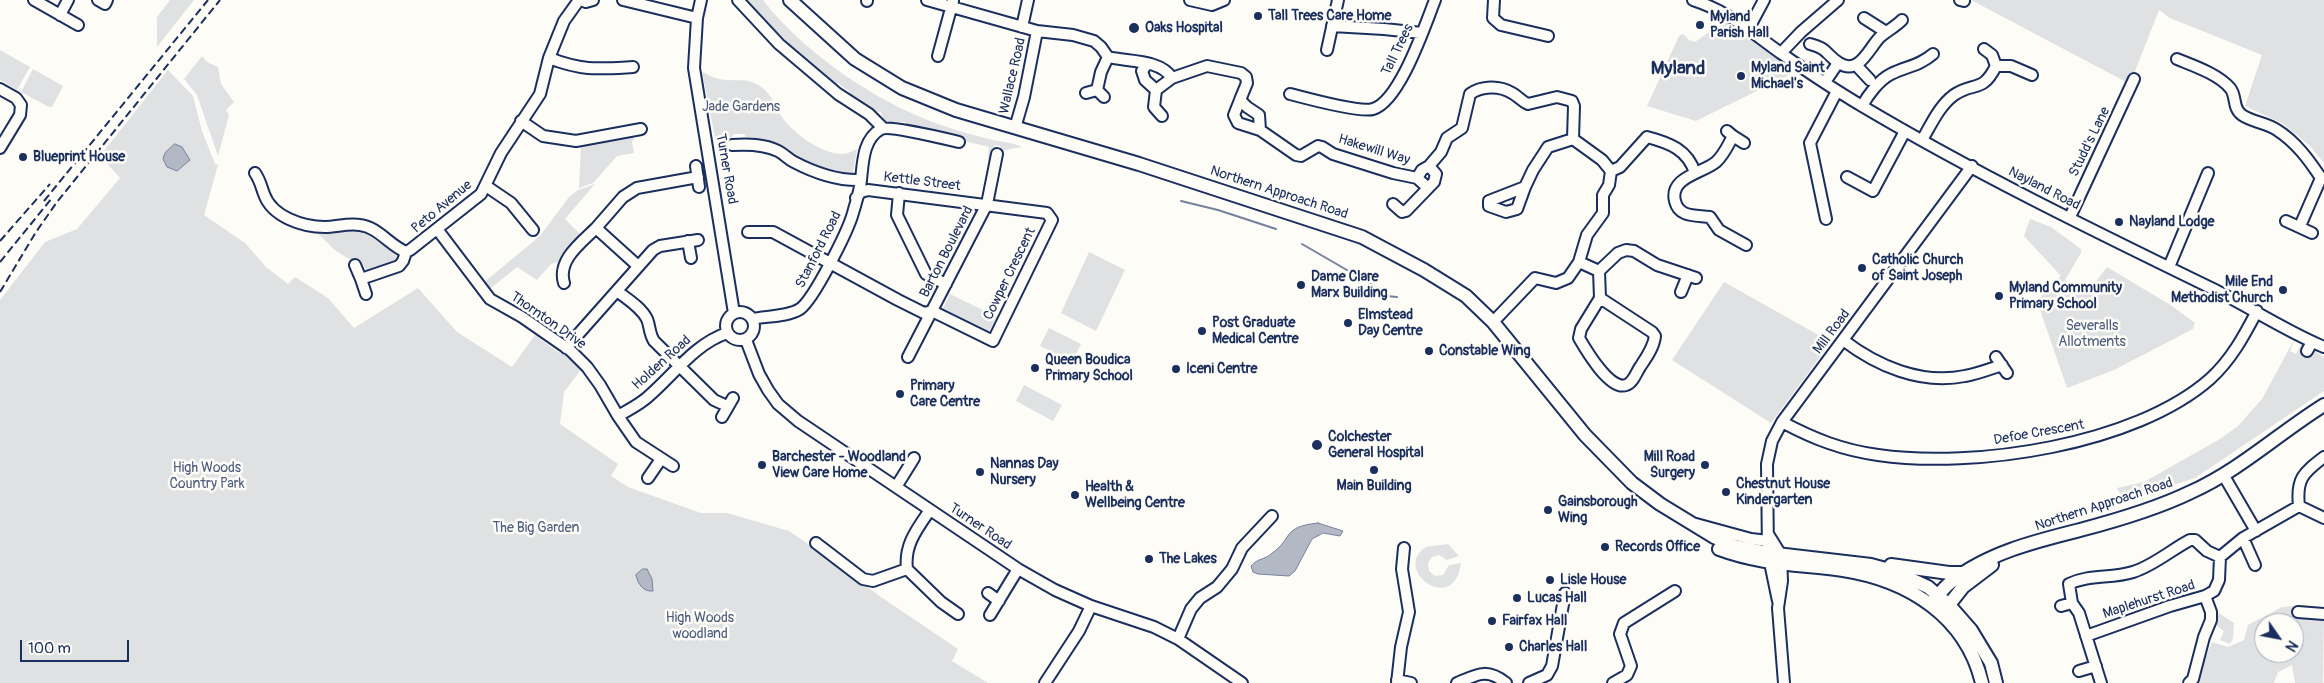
<!DOCTYPE html>
<style>
body{margin:0}
#map{position:relative;width:2324px;height:683px;overflow:hidden;background:#fdfcf7;font-family:Pangolin,sans-serif}
canvas{display:block}
.north{position:absolute;left:2254px;top:613px;width:50px;height:50px;box-sizing:border-box;background:#fdfcf7;border:1px solid #a3aaba;border-radius:50%;rotate:123deg;font-size:14px;font-weight:700;line-height:20px;text-align:center;color:#1b2f5e}
.north::after{content:'';display:block;margin:auto;width:18px;height:22px;background:#1b2f5e;clip-path:polygon(50% 0,100% 100%,50% 72%,0 100%)}
.scale{position:absolute;left:20px;top:640px;width:109px;height:22px;box-sizing:border-box;border:2px solid #1b2f5e;border-top:0;padding-left:6px;font-size:15px;line-height:18px;white-space:nowrap;color:#1b2f5e;-webkit-text-stroke:4px #fdfcf7;paint-order:stroke}
</style>
<div id="map">
<canvas width="2324" height="683"></canvas>
<div class="north">N</div>
<div class="scale">100 m</div>
</div>
<script>
const c = document.querySelector('canvas').getContext('2d');
c.lineJoin = 'round';
function paint(path, color) { c.fillStyle = color; c.fill(path, 'evenodd'); }
function strokePath(path, color, width, dash) { c.strokeStyle = color; c.lineWidth = width; c.lineCap = dash ? 'butt' : 'round'; c.setLineDash(dash || []); c.stroke(path); }
function label(font, color, halo, rows, align = 'center') {
  c.font = font + ' Pangolin,sans-serif'; c.lineWidth = 5; c.setLineDash([]); c.textBaseline = 'middle'; c.strokeStyle = halo; c.fillStyle = color; for (const [text, x, y, turn = 0] of rows) {
    c.save(); c.translate(x, y); c.rotate((+turn || 0) * Math.PI / 180); c.textAlign = isNaN(turn) ? turn : align; if (halo) c.strokeText(text, 0, 0); c.fillText(text, 0, 0); c.restore();
  }
}
paint(new Path2D(`
 M170,0h24l-37,47v-30z
 M748,0h15c41,53 113,102 175,124 17,6 34,11 51,15 11,3 23,3 33,8l-23,4 1,-5 -5,-1 -3,15 -4,1 1,-14 -83,-20v-5h-7l-1,5 -1,-5 -11,2 -6,-13 -5,3 -5,-3 2,-3 -24,-12 2,-4 -12,-9 -4,3 -16,-18 -3,2 -3,-3 2,-2 -10,-8 -3,2 -2,-1 3,-3 -10,-8 -3,2 -1,-1 2,-3 -13,-13h-4l-13,-16 -10,-5 4,-3 -5,-6 -5,2z
 M1971,0h353v163l-14,-17 -28,-23 -37,-17 17,-51 -92,-37 -11,-8 -29,74z
 M1726,20l31,24 40,27 -101,50 -49,-15 32,-70 4,-2 6,6 6,2z
 M0,50l30,17 -13,23 -17,-10z
 M202,56l5,6 11,5 3,17 13,18 -8,8 3,5 -11,41 -21,-61 -13,-16z
 M33,69l30,17 -11,21 -5,-1 -26,-14z
 M168,70l25,26 9,35 13,33 3,1 -14,50 41,28 21,24 22,17 7,-7 33,21 26,30 64,-40 39,44 55,35 23,-32 18,14 23,13 4,9 -16,21 -4,32 58,40 -7,12 17,11 73,26h26l62,18 47,32 42,32 80,54 -6,12 36,22h-988v-383l45,-58 32,-13 43,-51 -20,-22z
 M702,72c6,2 11,6 17,7 15,3 28,-2 41,7 13,9 16,23 24,34 13,16 38,34 59,34 4,0 9,-3 14,-5l-4,24 -3,3 -27,-4 -59,-30 -16,-3 -4,-5h-10l-4,5 -14,3z
 M636,135l-4,7 2,11 -17,3 -24,27 -14,5 2,-43z
 M595,184l-30,35 16,16 -13,14 -9,13 -8,2 -14,16 -20,-13 -27,22 -7,-6 57,-47 29,-39 9,-7z
 M2030,219l21,8 30,22v4l-16,27 3,2 19,11 20,-26 65,39 23,17 -2,6 -79,41 -47,18 -30,-87 24,-25 -37,-40z
 M368,229l30,25v7l-30,11 -7,-10 -5,1 -20,-12 -22,-21z
 M1089,252l36,18 -29,61 -35,-18z
 M1724,282l107,60 -60,81 -99,-63z
 M950,294l47,23 -9,16 -46,-23z
 M1049,328l32,16 -9,18 -32,-16z
 M2295,338l-5,13 6,3 6,-11 22,14v34l-129,87 -71,23 -7,-13 27,-6 76,-43 18,-13 24,-27z
 M1024,385l38,20 -9,16 -37,-20z
 M1448,544l11,12 -12,4 -8,-5 -7,2 -4,6 1,8 6,5 8,-1 6,-10 12,-2c-7,54 -70,6 -35,-16z
 M2305,605l19,10 -1,68h-28l-3,-18 -14,7 -4,11h-79l17,-41 16,5 16,-7 4,-15 34,-18zM2264,623h30v30h-30z
 M2219,613l15,10 -1,15 -3,6 -10,-4 4,-9 -8,-6z`), '#e0e1e3');
const water = new Path2D(`
 M175,144l7,3 8,13 -13,11 -10,-4 -4,-8 2,-6z
 M1318,523l25,8 -3,5 -17,-3 -11,6 -17,32 -6,5 -31,-2 -5,-2 -2,-6c7,-8 13,-6 20,-12 23,-16 10,-27 47,-31z
 M643,569h4l5,10 1,12c-9,1 -15,-6 -17,-16z`);
paint(water, '#b3b8c5');
strokePath(water, '#76819c', 1);
strokePath(new Path2D(`
 M1181,201l37,9 58,19
 M1302,244l69,40 15,12 11,1`), '#76819c', 2);
const minor = new Path2D(`
 M34,0l44,25
 M98,0l7,4 2,-4
 M581,0l5,2 7,-2
 M623,0l74,18
 M701,0l-4,18 -3,50 40,245
 M738,0l41,44 59,50 31,20 14,14
 M927,0l110,31 36,4 21,6 7,6 7,10c20,5 52,2 64,21
 M1190,0l22,5 12,-5
 M1494,0l-1,18 8,7 47,11
 M1693,0c37,12 58,32 89,54 26,18 53,36 80,52 111,66 228,123 345,180 38,18 78,45 117,61
 M1960,0l4,1
 M867,1v-1
 M60,15l8,-15
 M1864,18l22,14
 M1332,26l52,3 38,4
 M1022,27l6,-27
 M1749,28l15,-28
 M1810,44c19,5 15,10 29,19 20,13 30,-15 41,-26 7,-6 15,-10 22,-17
 M1327,50l11,-50
 M1781,53l20,-21 37,-32
 M938,56l15,-55
 M549,58c34,13 49,11 84,9
 M2177,59c17,7 41,15 53,29 7,8 2,20 12,27 10,7 25,8 35,15 19,12 32,30 44,48h3
 M1147,64l-5,7 3,9 11,10 16,-12 35,-12 34,7 5,4 1,6 -7,17 7,7 12,8 1,15
 M1856,65l14,15
 M1996,66h15l21,9
 M1825,82l13,-19
 M0,89l16,9 5,7 -1,10 -20,33
 M1097,90l4,-18 7,-15
 M1156,90l-2,17 8,9
 M1086,93l11,-3 7,7
 M1290,94c15,4 71,19 83,15 27,-8 52,-84 62,-109
 M1240,100l-6,15 4,8 22,7 36,25 5,1 17,-10 4,1 11,7 60,19 24,5 10,9
 M1862,106c6,-11 17,-26 29,-32 16,-8 28,-8 42,-20
 M521,121l22,15 33,5 65,-12
 M1015,128l9,-31 13,-66
 M1727,131l6,5c-5,9 -9,19 -17,26 -13,11 -47,15 -41,39 4,17 21,14 35,16l9,13 27,15
 M1733,136l11,7
 M1922,140c9,-15 17,-34 32,-45 20,-14 28,-1 42,-29l-4,-11 -8,-6
 M732,145c16,-1 32,-1 46,6 6,3 10,8 16,11 21,11 43,19 67,18
 M696,166l3,21
 M1611,171l9,-4 27,-30c23,6 41,13 48,36
 M255,173c5,7 6,13 9,21 8,23 39,33 61,33 11,0 23,-4 35,-2 18,2 29,20 46,27l4,-2 71,-56 20,-41 39,-59 9,-36 15,-37 15,-21
 M1847,177l26,14 32,-60
 M1417,178l5,-8 7,-4 12,-14 6,-14 15,-10 8,-34c11,-8 29,-9 42,-1 6,3 9,8 16,11l29,-7 15,4 2,5 -1,33 29,21 9,11 -2,14 -6,10v18l-16,22 -8,27 -11,16 -12,5 -21,-5 -42,44
 M486,186l25,17 22,27
 M1525,187l-8,22 -11,3 -17,-6v-5l36,-14 8,-17 15,-23 25,-8
 M899,193l-2,22 29,59 20,10
 M1393,204l9,8 4,-1 28,-29 2,-8 -7,-8
 M2070,217l64,-138
 M1826,219l-16,-76 27,-52
 M2286,221l26,12
 M2300,226l21,-48
 M437,229l53,70 32,18 49,34 16,16 13,18 18,31 18,26 37,24
 M748,232h25l125,68 26,13 8,-2 61,30 59,-121 -5,-7 -179,-23 -7,2 -5,6
 M688,241l3,17
 M1579,262l20,9 1,27 -19,31 -2,9c7,12 31,53 47,47 7,-2 10,-12 14,-18 6,-9 14,-20 15,-31l-3,-4 -52,-34
 M355,265l6,14 38,-13 4,-5 3,-9
 M638,266l-42,-38 27,-31 14,-9 61,-11
 M2169,267l39,-94
 M1599,271l19,-18 8,-3 8,1 23,14 39,13
 M361,279l5,15
 M564,283c-7,-23 17,-40 32,-55
 M617,291c10,8 24,16 30,28 3,7 2,14 7,22l60,59 13,6
 M1681,292l7,-17
 M726 326a14 14 0 1 1 28 0a14 14 0 1 1-28 0Z
 M752,319c14,-3 35,-2 48,-10 14,-10 48,-78 53,-96 3,-11 7,-22 8,-33 2,-18 2,-41 20,-51 8,-4 65,10 78,13
 M746,340l13,34 9,16 10,14 20,17 220,148 37,21 36,16 63,21 24,12 64,44
 M1843,340c34,26 78,45 122,36 12,-2 25,-7 37,-11
 M566,348l87,-98 7,-4 38,-6
 M2307,351l5,-9
 M908,357l79,-153 10,-50
 M1996,357l11,16
 M618,416c10,-6 23,-12 32,-21 25,-22 45,-51 77,-62
 M722,417l11,-19
 M1782,422c32,17 60,28 96,33 96,14 257,-10 332,-76 21,-19 34,-43 47,-68
 M2224,476l32,55
 M648,478l13,-19
 M896,487l18,-29
 M2299,506c-3,-27 4,-33 25,-49
 M1696,524l55,15 17,2
 M1768,534l13,21 1,26 -4,27 6,75
 M2243,538l12,27
 M816,543l47,36 10,2 34,-12 34,33 17,12
 M907,569c-3,-24 10,-40 23,-59
 M988,593l11,8
 M1778,601l-10,-48 -1,-89 5,-23 10,-19 190,-256
 M2061,606l11,-3
 M2298,612l26,2
 M990,615l28,-46
 M2086,636l84,-30 35,-10 9,-5 5,-11 1,-23 23,-19 56,-32 25,12
 M1178,639l13,-30 9,-11 17,-11 15,-18 10,-21 30,-32
 M2079,671l17,-5
 M1397,680l14,3
 M1045,683l34,-52 12,-25
 M1397,683l4,-36 8,-35 -7,-43 2,-21
 M1457,683c21,-9 30,-15 49,0
 M1529,683l18,-8 5,-9 13,-73
 M1613,683l14,-8 4,-9 -11,-32 4,-11 51,-32
 M2101,683l-22,-70 -7,-10 -3,-19c20,-10 42,-5 64,-12 20,-6 38,-22 57,-32h5l12,11 13,6
 M2189,683l4,-4 11,-42 7,-17v-8l-6,-16`);
const major = new Path2D(`
 M790,0l65,59 47,29 54,22 183,54 223,73 62,33 42,26 27,26 92,113 47,48 28,21 54,33 21,9 33,7 103,12 22,6 35,16 21,18 22,25 20,33 5,20
 M1719,549c43,16 80,15 124,21 65,10 123,46 139,113
 M1891,565l58,8h15
 M1931,604c6,-7 12,-16 20,-22 36,-29 85,-41 129,-52 38,-10 76,-21 111,-38 49,-22 88,-59 133,-87
 M1944,611l19,-24 29,-22`);
strokePath(minor, '#1b2f5e', 14);
strokePath(major, '#1b2f5e', 16);
strokePath(minor, '#fdfcf7', 10);
strokePath(major, '#fdfcf7', 12);
strokePath(new Path2D(`
 M44,201l164,-201
 M0,241l50,-57
 M0,262l52,-64
 M0,292l36,-60 21,-30 163,-202`), '#1b2f5e', 2, [8, 4]);
for (const [x, y, r, color] of [
 [1258,16,5,"#1b2f5e"],
 [1700,25,5,"#1b2f5e"],
 [1134,28,6,"#1b2f5e"],
 [1741,76,5,"#1b2f5e"],
 [23,157,5,"#1b2f5e"],
 [2119,222,5,"#1b2f5e"],
 [1862,268,5,"#1b2f5e"],
 [1301,285,5,"#1b2f5e"],
 [2283,290,5,"#1b2f5e"],
 [1999,296,5,"#1b2f5e"],
 [1348,323,5,"#1b2f5e"],
 [1202,331,5,"#1b2f5e"],
 [1429,351,5,"#1b2f5e"],
 [1035,368,5,"#1b2f5e"],
 [1176,369,5,"#1b2f5e"],
 [900,394,5,"#1b2f5e"],
 [1317,445,6,"#1b2f5e"],
 [762,465,5,"#1b2f5e"],
 [1705,465,5,"#1b2f5e"],
 [1374,470,5,"#1b2f5e"],
 [980,472,5,"#1b2f5e"],
 [1726,492,5,"#1b2f5e"],
 [1075,495,5,"#1b2f5e"],
 [1548,510,5,"#1b2f5e"],
 [1605,547,5,"#1b2f5e"],
 [1149,559,5,"#1b2f5e"],
 [1550,580,5,"#1b2f5e"],
 [1517,598,5,"#1b2f5e"],
 [1492,621,5,"#1b2f5e"],
 [1509,647,5,"#1b2f5e"]
]) { const dot = new Path2D(); dot.arc(x, y, r, 0, 2 * Math.PI); c.fillStyle = color; c.fill(dot); strokePath(dot, '#fdfcf7', 2); }
label('bold 14px', '#1b2f5e', '#fdfcf7', [
 ["Tall Trees Care Home",1268,16],
 ["Myland",1710,17],
 ["Parish Hall",1710,33],
 ["Oaks Hospital",1145,28],
 ["Myland Saint",1751,68],
 ["Michael's",1751,84],
 ["Blueprint House",33,157],
 ["Nayland Lodge",2129,222],
 ["Catholic Church",1872,260],
 ["of Saint Joseph",1872,276],
 ["Dame Clare",1311,277],
 ["Marx Building",1311,293],
 ["Mile End",2273,282,"right"],
 ["Methodist Church",2273,298,"right"],
 ["Myland Community",2009,288],
 ["Primary School",2009,304],
 ["Elmstead",1358,315],
 ["Day Centre",1358,331],
 ["Post Graduate",1212,323],
 ["Medical Centre",1212,339],
 ["Constable Wing",1439,351],
 ["Queen Boudica",1045,360],
 ["Primary School",1045,376],
 ["Iceni Centre",1186,369],
 ["Primary",910,386],
 ["Care Centre",910,402],
 ["Colchester",1328,437],
 ["General Hospital",1328,453],
 ["Barchester - Woodland",772,457],
 ["View Care Home",772,473],
 ["Mill Road",1695,457,"right"],
 ["Surgery",1695,473,"right"],
 ["Nannas Day",990,464],
 ["Nursery",990,480],
 ["Chestnut House",1736,484],
 ["Kindergarten",1736,500],
 ["Main Building",1374,486,"center"],
 ["Health &",1085,487],
 ["Wellbeing Centre",1085,503],
 ["Gainsborough",1558,502],
 ["Wing",1558,518],
 ["Records Office",1615,547],
 ["The Lakes",1159,559],
 ["Lisle House",1560,580],
 ["Lucas Hall",1527,598],
 ["Fairfax Hall",1502,621],
 ["Charles Hall",1519,647]
], 'left');
label('14px', '#1b2f5e', '#fdfcf7', [
 ["Tall Trees",1398,50,-64],
 ["Wallace Road",1013,76,-77],
 ["Studd's Lane",2090,142,-64],
 ["Hakewill Way",1374,150,17],
 ["Turner Road",726,169,80],
 ["Kettle Street",922,182,7],
 ["Nayland Road",2044,189,27],
 ["Northern Approach Road",1279,193,18],
 ["Peto Avenue",442,207,-40],
 ["Stanford Road",819,250,-63],
 ["Barton Boulevard",947,252,-63],
 ["Cowper Crescent",1010,274,-64],
 ["Thornton Drive",548,321,35],
 ["Mill Road",1832,332,-53],
 ["Holden Road",662,363,-42],
 ["Defoe Crescent",2039,433,-10],
 ["Northern Approach Road",2104,505,-18],
 ["Turner Road",980,527,34],
 ["Maplehurst Road",2149,600,-18]
]);
label('14px', '#4c5c7f', '#fdfcf7', [
 ["Jade Gardens",741,107],
 ["Severalls",2092,326],
 ["Allotments",2092,342],
 ["High Woods",207,468],
 ["Country Park",207,484],
 ["The Big Garden",536,528],
 ["High Woods",700,618],
 ["woodland",700,634]
]);
label('bold 19px', '#1b2f5e', '#fdfcf7', [
 ["Myland",1678,69]
]);
</script>
